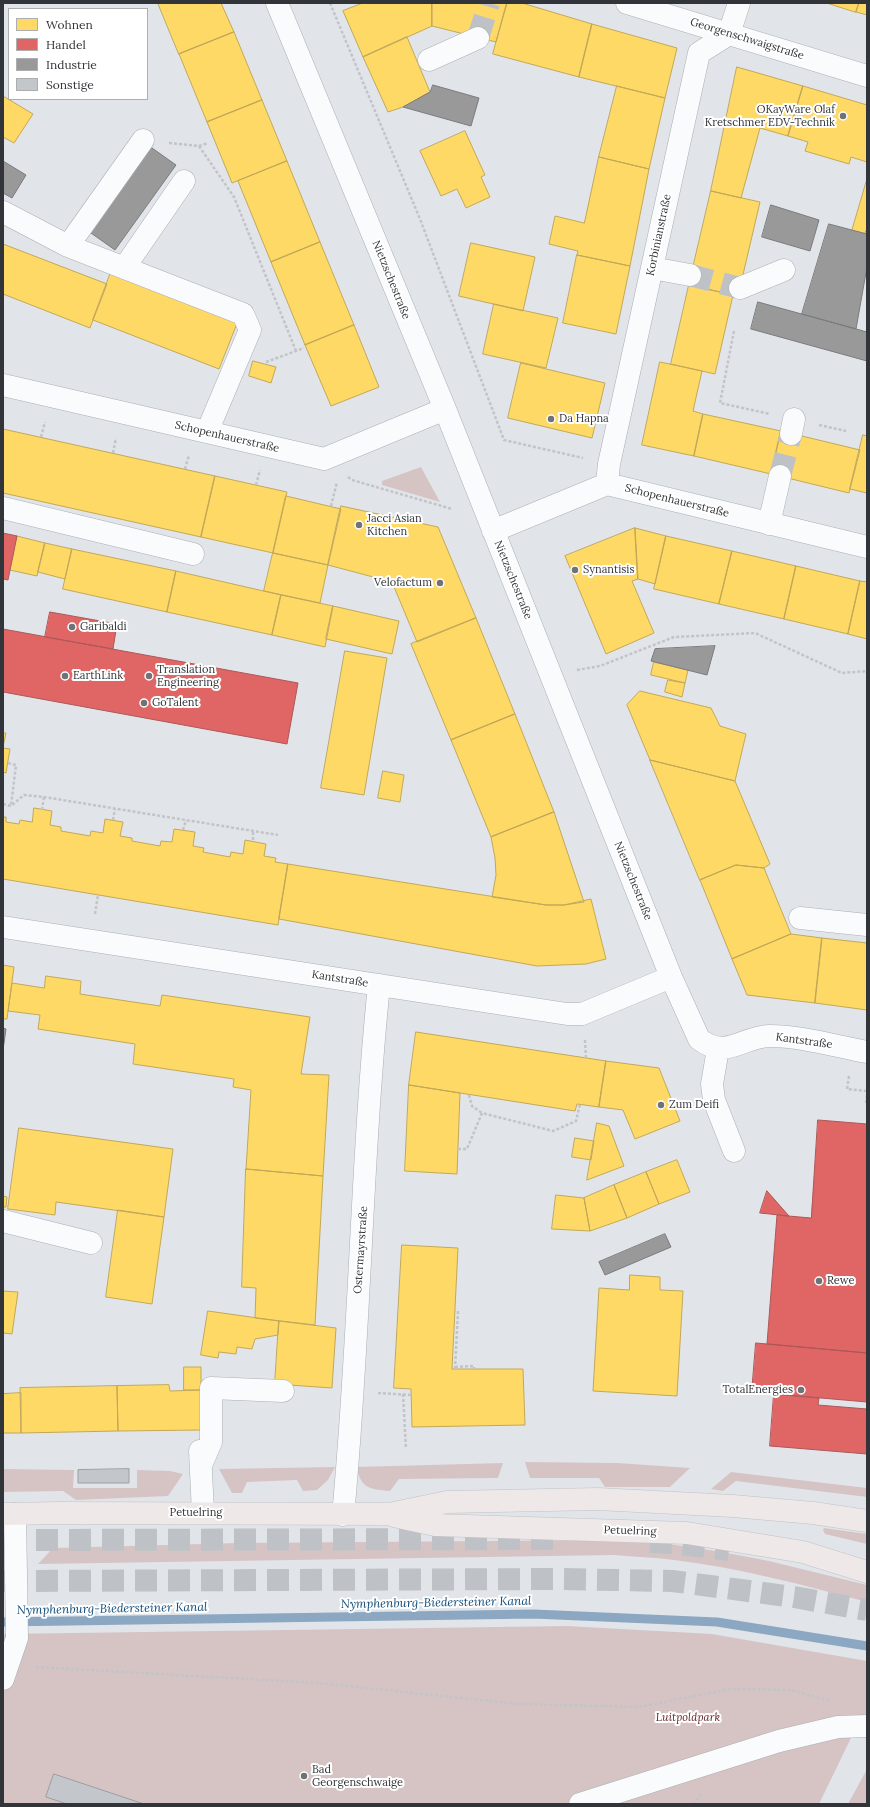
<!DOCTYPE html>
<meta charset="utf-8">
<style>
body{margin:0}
#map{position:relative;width:870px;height:1807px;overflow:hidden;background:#e1e5ea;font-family:Lora,serif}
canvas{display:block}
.frame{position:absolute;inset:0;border:4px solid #313438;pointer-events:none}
.legend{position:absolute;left:8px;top:8px;width:140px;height:92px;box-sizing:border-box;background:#fff;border:1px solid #adaeaf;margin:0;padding:5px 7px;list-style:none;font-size:12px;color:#313438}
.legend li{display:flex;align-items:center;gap:8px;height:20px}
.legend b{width:20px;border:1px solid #adaeaf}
</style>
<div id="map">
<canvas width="870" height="1807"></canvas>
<div class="frame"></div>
<ul class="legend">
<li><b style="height:11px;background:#ffd966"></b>Wohnen</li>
<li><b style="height:11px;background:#e06666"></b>Handel</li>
<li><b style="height:11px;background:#999"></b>Industrie</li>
<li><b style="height:11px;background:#c3c7cb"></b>Sonstige</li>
</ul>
</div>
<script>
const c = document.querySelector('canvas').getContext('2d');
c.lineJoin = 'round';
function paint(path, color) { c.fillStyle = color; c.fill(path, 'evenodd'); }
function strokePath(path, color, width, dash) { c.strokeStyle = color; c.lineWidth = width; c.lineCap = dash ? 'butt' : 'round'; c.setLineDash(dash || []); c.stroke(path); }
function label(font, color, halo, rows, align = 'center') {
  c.font = font + ' Lora,serif'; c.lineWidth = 4; c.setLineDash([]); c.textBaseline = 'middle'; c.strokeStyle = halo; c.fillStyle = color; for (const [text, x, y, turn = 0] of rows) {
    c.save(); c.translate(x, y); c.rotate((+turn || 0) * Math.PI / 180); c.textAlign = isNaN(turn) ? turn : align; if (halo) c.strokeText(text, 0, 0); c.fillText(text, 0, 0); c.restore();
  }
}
paint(new Path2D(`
 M421,467l19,35 -58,-17v-4z
 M525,1462l92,1 73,5 -20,19h-65l-6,-9h-69z
 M503,1463l-5,15 -99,1 -9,12c-21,-2 -28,-2 -34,-24z
 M335,1467l-7,13 -11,10 -14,1 -6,-11 -50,2 -5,11h-10l-13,-24z
 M3,1469l71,1 -1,18h64v-18l33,1 13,3 -15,22 -92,4 -13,-9 -60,1z
 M731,1472l136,16v9l-131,-16 -13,10 -12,-2z
 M824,1528l43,6v10l-42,-10 -2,-4z
 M616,1540l53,4 53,8 47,9 98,24v17c-64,-17 -127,-34 -193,-42 -20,-3 -40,-3 -60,-5l-576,9 15,-16 185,-5z
 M567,1626l145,8 155,27v55l-16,22 -32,66h-816v-170z
 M867,1769v35h-19z`), '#d6c4c5');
const homes = new Path2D(`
 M158,3h63l13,29 -55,22z
 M363,3h69v23l-69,31 -20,-46z
 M432,3h75l-11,39 -64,-16z
 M507,3h15l70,21 -13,53 -86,-23z
 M827,3h32l-3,9z
 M859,3h8v12l-11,-3z
 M592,24l85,24 -12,50 -86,-21z
 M234,32l28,68 -55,22 -28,-68z
 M407,37l23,55 -27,15 -15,5 -25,-55z
 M737,67l66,19 -15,50 -28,-8 -19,70 -30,-7z
 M617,86l48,12 -16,71 -50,-12z
 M803,86l64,19v57l-16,-5 -2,7 -44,-13 3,-9 -20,-6z
 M3,96l30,18 -19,29 -11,-6z
 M262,100l25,61 -55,22 -25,-61z
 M465,131l20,44 -4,2 9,20 -24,11 -9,-19 -16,7 -21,-45z
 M599,157l50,12 -19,97 -53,-11 1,-4 -29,-7 6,-28 29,7z
 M287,161l33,81 -49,20 -33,-81z
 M867,179v50l-3,5 -12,-3z
 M711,191l49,11 -22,94 -49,-11z
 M320,242l34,83 -49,20 -34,-83z
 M471,243l64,14 -12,54 -64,-15z
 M3,244l104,40 -17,44 -87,-34z
 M577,255l53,11 -14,68 -53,-11z
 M111,272l127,49 -19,48 -126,-49z
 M689,285l44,10 -18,79 -44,-10z
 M494,304l64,14 -12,50 -63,-14z
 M354,325l25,62 -48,19 -26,-61z
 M253,361l23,6 -5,16 -22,-7z
 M660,362l42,9 -9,40 10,3 -9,42 -52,-11z
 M521,363l84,20 -13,55 -84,-20z
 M703,414l78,17 -10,43 -77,-18z
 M3,429l212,47 -14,61 -198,-44z
 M781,431l79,19 -11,43 -78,-19z
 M863,435l4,1v57l-17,-4z
 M215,476l72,16 -14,61 -72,-16z
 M286,496l55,13 -13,56 -55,-12z
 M341,506l97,21 38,91 -59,24 -25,-60 -64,-17z
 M635,528l3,51 -6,2 22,52 -48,21 -41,-98z
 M635,528l31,8 -11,48 -17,-5z
 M17,536l28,7 -8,33 -27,-6z
 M666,536l66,15 -13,53 -65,-15z
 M45,543l27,6 -7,30 -27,-7z
 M72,549l104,22 -9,41 -104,-23z
 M732,551l64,15 -12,53 -65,-15z
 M273,553l55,12 -8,38 -56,-12z
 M796,566l64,15 -12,53 -64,-15z
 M176,571l105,24 -9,40 -105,-23z
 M860,581l7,1v57l-19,-5z
 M281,595l52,11 -8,41 -53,-12z
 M333,606l66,15 -7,33 -66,-15z
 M476,618l39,96 -64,26 -40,-96z
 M345,651l42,7 -23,137 -43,-7z
 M654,662l34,8 -3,13 -34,-8z
 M668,680l17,3 -3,14 -17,-5z
 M640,691l71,17 9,18 26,8 -11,47 -85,-21 -23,-55z
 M515,714l39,98 -63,25 -40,-97z
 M3,733h3l-3,14z
 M3,748l7,1 -4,24 -3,-1z
 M650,760l85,21 35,83 -6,4 -28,-3 -36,15z
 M383,771l21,4 -4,27 -22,-4z
 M34,808l18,3 -2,14 11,2v4l29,5 1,-5 12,2 2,-14 18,3 -3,14 12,2v3l28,5 1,-5 11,1 2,-13 21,3 -2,14 11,2 -1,4 27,5 1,-5 12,2 2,-14 21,4 -2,12 12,2 -1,4 13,2 -10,61 -275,-46v-62h3v5l13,2 1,-4 12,2z
 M554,812l30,90 -20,3h-18l-54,-8 4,-22 -1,-17 -4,-21z
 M288,864l258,41h18l27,-6 15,60 -20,5 -49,2 -258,-47z
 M736,865l28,3 27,66 -59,25 -32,-79z
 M791,934l31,4 -7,65 -68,-8 -15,-36z
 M822,938l45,5v67l-52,-7z
 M3,965l11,2 -7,52h-4z
 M46,976l35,5 -1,13 80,12 2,-11 148,22 -9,57 28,1 -6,101 -77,-7 5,-79 -18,-3 1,-8 -101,-15 2,-20 -97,-15 2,-14 -32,-4 4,-28 32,5z
 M416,1032l190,29 -7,46 -22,-3 -2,7 -166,-26z
 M606,1061l53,7 21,53 -45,18 -12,-29 -24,-3z
 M409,1085l51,8 -3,81 -52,-3z
 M597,1123l12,3 15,40 -37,14z
 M19,1128l154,21 -9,68 -108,-15 -1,13 -47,-6z
 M575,1138l19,3 -3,19 -19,-3z
 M677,1160l13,32 -31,12 -13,-32z
 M246,1169l77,7 -8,149 -60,-7 1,-30 -14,-1z
 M646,1172l13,32 -32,14 -13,-33z
 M614,1185l13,33 -37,13 -6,-33z
 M556,1195l28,3 6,33 -38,-2z
 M3,1196l4,1 -1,10h-3z
 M118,1210l46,7 -12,87 -46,-7z
 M402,1245l56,3 -6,121h71l2,56 -113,2 -1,-38 -17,-1z
 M630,1275l30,2v13l23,1 -6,105 -84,-5 6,-103 30,2z
 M3,1291l15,1 -6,42 -9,-1z
 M208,1311l71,10 -1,14 -23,4 -3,10 -15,-2 -1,7 -17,-2 -1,6 -17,-3z
 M279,1321l57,7 -4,60 -57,-4z
 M184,1367h17v23h-17z
 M169,1385l1,6 31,-1 1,40 -84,1 -1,-45z
 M117,1386l1,45 -97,2 -1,-45z
 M21,1393v40h-18v-39z`);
paint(homes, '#ffd966');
strokePath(homes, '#c1a858', 1);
const shops = new Path2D(`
 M3,533l14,3 -9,44 -5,-1z
 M50,612l67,12 -4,25 -68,-12z
 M3,629l295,54 -11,61 -284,-52z
 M818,1120l49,4v229l-100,-9 10,-129 34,3z
 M767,1191l22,25 -29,-3z
 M756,1343l111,10v49l-115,-10z
 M774,1394l45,4 -1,7 49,4v45l-97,-8z`);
paint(shops, '#e06666');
strokePath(shops, '#ac5758', 1);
const industry = new Path2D(`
 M433,85l46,13 -8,28 -68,-19 27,-15z
 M152,148l24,17 -61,85 -24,-17z
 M3,161l23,14 -14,23 -9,-5z
 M771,205l48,15 -9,31 -48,-14z
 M829,224l38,10v33l-11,62 -54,-15z
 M758,302l109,30v29l-116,-32z
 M715,646l-8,29 -56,-14 4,-12z
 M3,1028l3,1 -3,21z
 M665,1234l6,13 -66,28 -6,-13z`);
paint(industry, '#999');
strokePath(industry, '#7a7b7c', 1);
strokePath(new Path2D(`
 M3,1622l531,-8 183,8 150,24`), '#8ca7c1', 9);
const building = new Path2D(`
 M129,1469v14h-51v-13z
 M54,1774l90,30h-77l-21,-7z`);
paint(building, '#c3c7cb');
strokePath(building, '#9c9fa2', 1);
strokePath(new Path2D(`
 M478,38l11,-35
 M690,275l50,13
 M780,476l11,-42`), '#bec2c6', 22, [22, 11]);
strokePath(new Path2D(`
 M3,1540l557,-1
 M650,1542l23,1 56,7
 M3,1581l556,-2 113,2 122,16 73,13`), '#bec2c6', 22, [22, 11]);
const minor = new Path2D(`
 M277,3l168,406 226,568 28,62c27,21 43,-2 70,-3 33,0 66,10 98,16
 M627,3l240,73
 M429,60l49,-22
 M3,212l65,34 175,68 7,16 -43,102
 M68,246l75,-106
 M124,268l60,-87
 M652,268l38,7
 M740,288l44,-18
 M3,385l321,74 121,-50
 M791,434l3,-15
 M607,484l2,-20 90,-411 30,-19 10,-31
 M3,508l190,46
 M769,524l11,-48
 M493,531l114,-47 260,63
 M800,918l67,7
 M3,927l564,87h15l89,-37
 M718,1049l-6,35 2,16 20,51
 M3,1221l88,22
 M200,1451l3,62
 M201,1465l10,-23v-54l72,3
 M343,1515c17,-176 18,-354 36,-530
 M3,1679l14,-41 -2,-124
 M580,1804l199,-63 59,-14 29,-1`);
const major = new Path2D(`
 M3,1514l59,-1 327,1 58,-12 151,-3 135,7 80,7 54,8
 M394,1516l41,9 252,8 116,19 64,20`);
strokePath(minor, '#abafb2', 23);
strokePath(major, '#c0c1c5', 23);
strokePath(new Path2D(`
 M330,3l90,216 84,221 79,18
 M169,143l30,3 9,-3
 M199,146l35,51 62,154
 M734,331l-14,72 50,11
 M266,362l38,-14
 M819,425l27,6
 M41,437l4,-15
 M113,453l3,-15
 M185,469l4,-14
 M348,477l4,3 100,29
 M256,485l4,-15
 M331,506l6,-24
 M577,670l23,-4 74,-29 81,-4 87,40 25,-2
 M8,763l8,2 -5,41
 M3,804l8,2 13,-11 20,2 234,38
 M42,810l2,-13
 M113,820l2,-11
 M183,830l3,-10
 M253,832v9
 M95,914l3,-19
 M585,1040l1,18
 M849,1076l-2,13 20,2
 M469,1095l3,11 10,7
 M866,1103l1,-8
 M458,1149h9l15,-36 71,18 23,-10 4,-17
 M455,1367l19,-1v3
 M455,1369l3,-58h-3
 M378,1393l33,2
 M403,1394l3,55
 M36,1667l282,16 201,21 120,3 91,-18 61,1 39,11
 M693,1804l9,-10`), '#c2c4c7', 2.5, [3, 2]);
strokePath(minor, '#fafbfc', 22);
strokePath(major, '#eee8e8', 22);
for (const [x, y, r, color] of [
 [843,116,4,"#6f7276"],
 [551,419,4,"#6f7276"],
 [359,525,4,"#6f7276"],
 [575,570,4,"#6f7276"],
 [440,583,4,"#6f7276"],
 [72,627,4,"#6f7276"],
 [65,676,4,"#6f7276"],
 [149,676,4,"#6f7276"],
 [144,703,4,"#6f7276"],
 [661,1105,4,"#6f7276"],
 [819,1281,4,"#6f7276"],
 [801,1390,4,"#6f7276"],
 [304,1776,4,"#6f7276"]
]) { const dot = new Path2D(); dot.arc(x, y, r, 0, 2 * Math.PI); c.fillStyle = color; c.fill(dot); strokePath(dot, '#fff', 1.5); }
label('11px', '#313438', '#fff', [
 ["Georgenschwaigstraße",747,39,17],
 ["Korbinianstraße",659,235,-78],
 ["Nietzschestraße",391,280,68],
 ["Schopenhauerstraße",227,437,13],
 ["Schopenhauerstraße",677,501,14],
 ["Nietzschestraße",513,580,68],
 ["Nietzschestraße",633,881,68],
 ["Kantstraße",340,979,9],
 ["Kantstraße",804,1041,8],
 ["Ostermayrstraße",361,1250,-86],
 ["Petuelring",196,1513],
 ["Petuelring",630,1531,2]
]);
label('11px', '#313438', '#fff', [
 ["OKayWare Olaf",835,110,"right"],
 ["Kretschmer EDV-Technik",835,123,"right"],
 ["Da Hapna",559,419],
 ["Jacci Asian",367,519],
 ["Kitchen",367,532],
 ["Synantisis",583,570],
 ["Velofactum",432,583,"right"],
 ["Garibaldi",80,627],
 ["Translation",157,670],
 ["Engineering",157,683],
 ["EarthLink",73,676],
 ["GoTalent",152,703],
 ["Zum Deifi",669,1105],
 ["Rewe",827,1281],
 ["TotalEnergies",793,1390,"right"],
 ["Bad",312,1770],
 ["Georgenschwaige",312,1783]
], 'left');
label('italic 11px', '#662425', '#fff', [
 ["Luitpoldpark",688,1718]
]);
label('italic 12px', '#0f4b79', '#fff', [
 ["Nymphenburg-Biedersteiner Kanal",436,1603,-1],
 ["Nymphenburg-Biedersteiner Kanal",112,1609,-1]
]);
</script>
